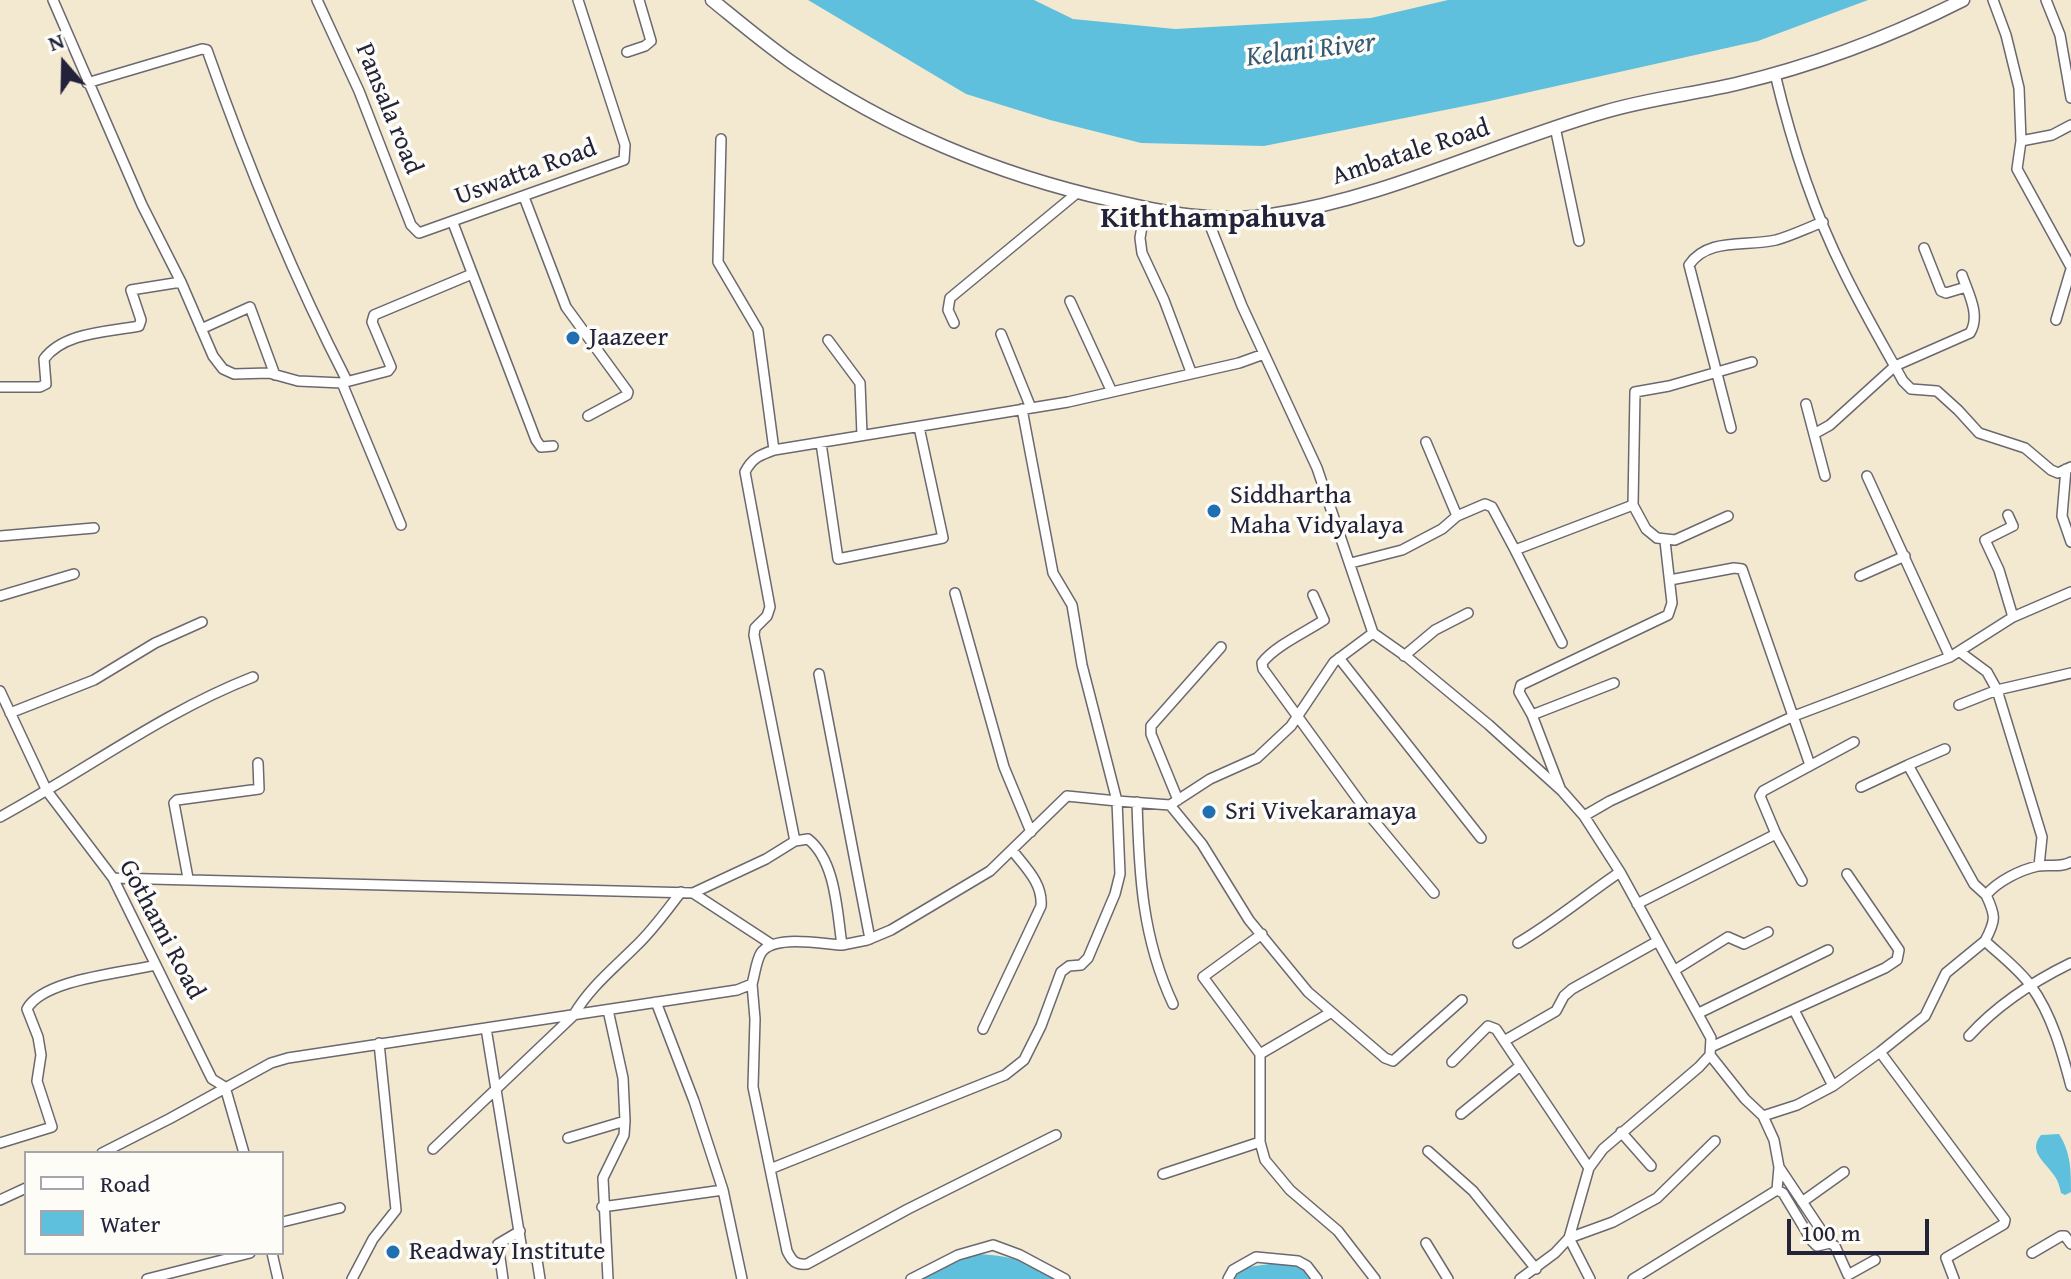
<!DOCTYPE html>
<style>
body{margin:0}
#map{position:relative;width:2071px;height:1279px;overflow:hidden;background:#f3e9d1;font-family:"Gentium Book Plus",serif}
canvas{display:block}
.legend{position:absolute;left:24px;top:1151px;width:260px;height:104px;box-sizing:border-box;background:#fdfcf7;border:2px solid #a5a5ac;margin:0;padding:10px 14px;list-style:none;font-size:24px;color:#22223b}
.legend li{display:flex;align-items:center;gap:16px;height:40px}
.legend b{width:40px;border:2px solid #a5a5ac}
.north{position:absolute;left:24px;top:24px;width:80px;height:80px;-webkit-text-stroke:6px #fdfcf7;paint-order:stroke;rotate:340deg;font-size:22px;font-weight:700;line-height:32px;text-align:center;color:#22223b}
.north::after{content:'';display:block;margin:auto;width:28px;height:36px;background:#22223b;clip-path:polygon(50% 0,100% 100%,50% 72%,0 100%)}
.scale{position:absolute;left:1787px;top:1219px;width:142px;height:36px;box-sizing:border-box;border:4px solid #22223b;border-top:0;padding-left:10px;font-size:24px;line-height:28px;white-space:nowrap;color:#22223b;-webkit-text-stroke:6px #fdfcf7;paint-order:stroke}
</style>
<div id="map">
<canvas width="2071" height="1279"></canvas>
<ul class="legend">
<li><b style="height:10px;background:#fff"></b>Road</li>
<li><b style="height:22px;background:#5ec0dd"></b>Water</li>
</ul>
<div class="north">N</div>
<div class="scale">100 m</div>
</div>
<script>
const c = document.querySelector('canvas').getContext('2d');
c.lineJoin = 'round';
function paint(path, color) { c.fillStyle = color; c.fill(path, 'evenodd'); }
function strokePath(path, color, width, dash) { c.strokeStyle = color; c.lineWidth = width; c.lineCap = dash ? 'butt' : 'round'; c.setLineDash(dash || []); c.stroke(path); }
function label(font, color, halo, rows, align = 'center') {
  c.font = font + ' "Gentium Book Plus",serif'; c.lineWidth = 7; c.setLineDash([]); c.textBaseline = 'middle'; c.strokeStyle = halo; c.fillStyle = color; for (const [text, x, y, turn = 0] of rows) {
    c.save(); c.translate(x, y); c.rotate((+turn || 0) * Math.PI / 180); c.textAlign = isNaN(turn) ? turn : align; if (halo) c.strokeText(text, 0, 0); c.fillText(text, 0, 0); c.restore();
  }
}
paint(new Path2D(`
 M808,0h226l39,19 102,10 196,-11 77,-18h420l-110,41 -273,61 -221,44 -123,-3 -91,-23 -84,-26z
 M2059,1134c12,19 12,36 12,58l-6,3 -4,-2c-1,-4 -2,-9 -4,-13 -8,-16 -31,-27 -16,-45z
 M979,1254c33,2 47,7 74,25h-130l40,-22z
 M1270,1264h22l14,4 6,11h-86l14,-11z`), '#5ec0dd');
const minor = new Path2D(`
 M53,0l89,205 39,77 32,74 10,13 11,5 35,-1 29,8 44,2 46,-12 3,-4 -19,-45 2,-7 98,-41
 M317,0l42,91 52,134 8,8 205,-73 1,-15 -47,-145
 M1993,0l13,35 13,53 2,53 -4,28 54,98
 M2046,0l14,35 11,63
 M627,52l18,-6 6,-5 -12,-41
 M1775,74c16,67 38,136 69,198 18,37 39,73 59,109l8,8 26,2 21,19 21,23 46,15 26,22 7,3 13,-6
 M87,83l115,-34 5,1c40,114 85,224 140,331
 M1555,127l24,114
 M721,139l-3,123 40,68 16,120
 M2021,141l31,-6 19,-10
 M524,197l42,110 62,85 -1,3 -39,21
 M1145,209l-5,29 2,15 22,47 27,72
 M1207,218l35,88 75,162 56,165 34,24 82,68 73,66 22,25 36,56 91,166 -1,17 -11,12 -96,82 -14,19 -20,70 -14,15 -35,26
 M453,223l83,217 5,7 12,-1
 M1924,248l17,43 5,2 20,-6
 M1070,301l41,89
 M2056,320l15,-51
 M954,323l-6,-13 2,-12 127,-105
 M201,329l49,-22 25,68
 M1001,334l30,74
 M828,340l32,43 2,52
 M342,383l59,142
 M0,387h40l6,-3 -2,-25c20,-27 64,-27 95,-33l2,-6 -10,-30 50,-8
 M1806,404l19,72
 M1022,409l31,164 19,32 10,60 35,136 53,4 32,39 47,76 59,72 77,66 8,3 69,-61
 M1731,428l-42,-163c19,-28 57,-18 87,-25 15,-4 31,-12 47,-18
 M1814,434l16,-9 65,-59 75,-33c11,-18 -2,-40 -8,-58
 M1426,442l31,74
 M821,443l17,116 105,-21 -24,-111
 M2066,469l-4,47 9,26
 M1867,476l83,181
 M1728,516l-53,24 -18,-2 -11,-9 -13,-24 2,-113 34,-6 83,-24
 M0,536l94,-8
 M1515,550l47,93
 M1351,563l51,-13 40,-21 15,-13 28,-12 7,3 23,43 118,-45
 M1860,576l45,-20
 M1670,580l64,-12 8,1 68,196
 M955,593l49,174 27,65
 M1313,595l11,25c-20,13 -49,26 -62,43l1,6 107,147 64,77
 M0,596l74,-22
 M2013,617l58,-25
 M1960,652l27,20 10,18 45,147 -3,29
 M1404,656l31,-26 33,-17
 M1339,658l142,180
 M819,674l51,265
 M0,691l47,100 66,87 95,193 4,8 13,8 19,66
 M1959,705l38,-15 74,-17
 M10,713l84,-33 61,-37 47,-21
 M1532,715l-13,-23 2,-7 147,-70 4,-12 -7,-62
 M1945,749l-37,16 66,119 12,11
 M1861,787l47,-22
 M1560,788l-28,-73 82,-32
 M1178,800l-27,-66v-8l70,-79
 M1137,802c2,72 5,136 36,202
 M1170,805l40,-26 47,-21 34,-32 43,-64 39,-29
 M1584,816l26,-15 184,-85 156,-59 63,-40 -14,-47 -14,-30 28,-14 -5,-11
 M0,817c85,-46 163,-105 253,-140
 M2071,862c-11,6 -21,2 -33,4 -18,4 -40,15 -52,29 10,21 10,25 -1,46 15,14 34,28 46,45 21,29 31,66 40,100
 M113,878l580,15 73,-34 29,-18
 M188,878l-14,-75 3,-3 82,-11 -1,-26
 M1802,881l-26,-47 -16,-38 3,-5 91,-49
 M693,893l78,51
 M1637,904l139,-70
 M1262,934l-59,43 57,77v88l5,18 25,30 48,41 37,48
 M1518,943c36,-21 68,-48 102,-71
 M1675,970l53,-33 16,7 24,-12
 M752,984l3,35 -2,68 34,164c5,10 8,14 20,13l101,-55 148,-74
 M656,1002l38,99 29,89 19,89
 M608,1010l15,68 2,43 -1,14 -21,43 5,101
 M1794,1010l39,76
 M1699,1013l129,-63
 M486,1028l35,216 2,6 14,10 3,19
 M983,1029l58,-123c2,-23 -16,-39 -29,-56
 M1969,1036c29,-32 63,-54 102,-73
 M1504,1041l52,-30 8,-15 8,-7 86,-48
 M1711,1047l174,-79 12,-8 2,-10 -52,-76
 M1880,1052l125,168 -1,4 -58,34 8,21
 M1260,1054l70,-41
 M1452,1062l36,-36 8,3 93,139
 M1461,1114l59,-48
 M1763,1116l34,-11 36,-19 47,-34 45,-36 21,-43 39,-32
 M1621,1132l30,34
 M568,1138l57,-17
 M0,1143l52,-16 -15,-46 4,-26 -3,-18 -11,-28c16,-30 97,-36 129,-44
 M433,1149l140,-133c17,-29 40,-47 63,-70 17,-16 31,-36 45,-54
 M1428,1151l45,40 63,78
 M102,1153l67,-34 102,-56 17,-5 449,-68 15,-6c3,-10 4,-23 9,-31 12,-19 61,-9 81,-8 -5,-33 -6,-84 -34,-106l-13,2 -41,-206 1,-7 12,-12 3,-9 -25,-135c7,-14 15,-17 29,-22l294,-48 171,-39 25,-9
 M1779,1167l42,63
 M770,1169l235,-94 19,-15 17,-34 20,-54 8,-6 12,-1 7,-7 27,-64 5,-20 -3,-73 -50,-5 -77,75 -99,59 -24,10 -25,5
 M1163,1174l97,-32
 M1777,1190l6,3 29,48 5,5 13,-3 5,3 13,29 27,-15
 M0,1200l26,-12
 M1802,1202l42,-30
 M602,1207l121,-17
 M282,1222l58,-14
 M1426,1243l22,36
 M272,1253l6,26
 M2032,1253l29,-17h4l6,8
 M147,1279l103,-26
 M352,1279l21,-40 23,-29 -17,-167
 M503,1279l-5,-35 22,-13
 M911,1279l47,-24 35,-10 27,10 45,24
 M1228,1279l5,-9 23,-13 42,4 9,5 10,13
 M1590,1279l-21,-41 44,-16 44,-24 58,-57
 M1633,1279l144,-89 2,-23 -5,-27 -11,-24 -18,-17 -35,-44`);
const major = new Path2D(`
 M712,0c26,21 52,43 79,62 96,67 207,113 320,138 53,13 105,23 160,15 116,-17 221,-71 333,-103 43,-13 89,-18 132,-28 80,-19 154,-47 227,-84`);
strokePath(minor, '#6b6870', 12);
strokePath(major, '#6b6870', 15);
strokePath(minor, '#fff', 9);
strokePath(major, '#fff', 12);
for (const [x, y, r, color] of [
 [573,338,8,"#1f6fb2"],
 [1214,511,8,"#1f6fb2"],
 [1209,812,8,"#1f6fb2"],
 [393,1252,8,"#1f6fb2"]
]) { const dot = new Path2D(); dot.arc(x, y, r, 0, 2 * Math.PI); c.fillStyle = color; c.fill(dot); strokePath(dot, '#fdfcf7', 3); }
label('26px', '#22223b', '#fdfcf7', [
 ["Pansala road",388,109,68],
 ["Ambatale Road",1411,153,-18],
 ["Uswatta Road",526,173,-20],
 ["Gothami Road",161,930,62]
]);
label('26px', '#22223b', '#fdfcf7', [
 ["Jaazeer",589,338],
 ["Siddhartha",1230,496],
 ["Maha Vidyalaya",1230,526],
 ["Sri Vivekaramaya",1225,812],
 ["Readway Institute",409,1252]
], 'left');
label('italic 28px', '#375974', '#fdfcf7', [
 ["Kelani River",1311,51,-7]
]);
label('bold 30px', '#22223b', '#fdfcf7', [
 ["Kiththampahuva",1213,219]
]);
</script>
